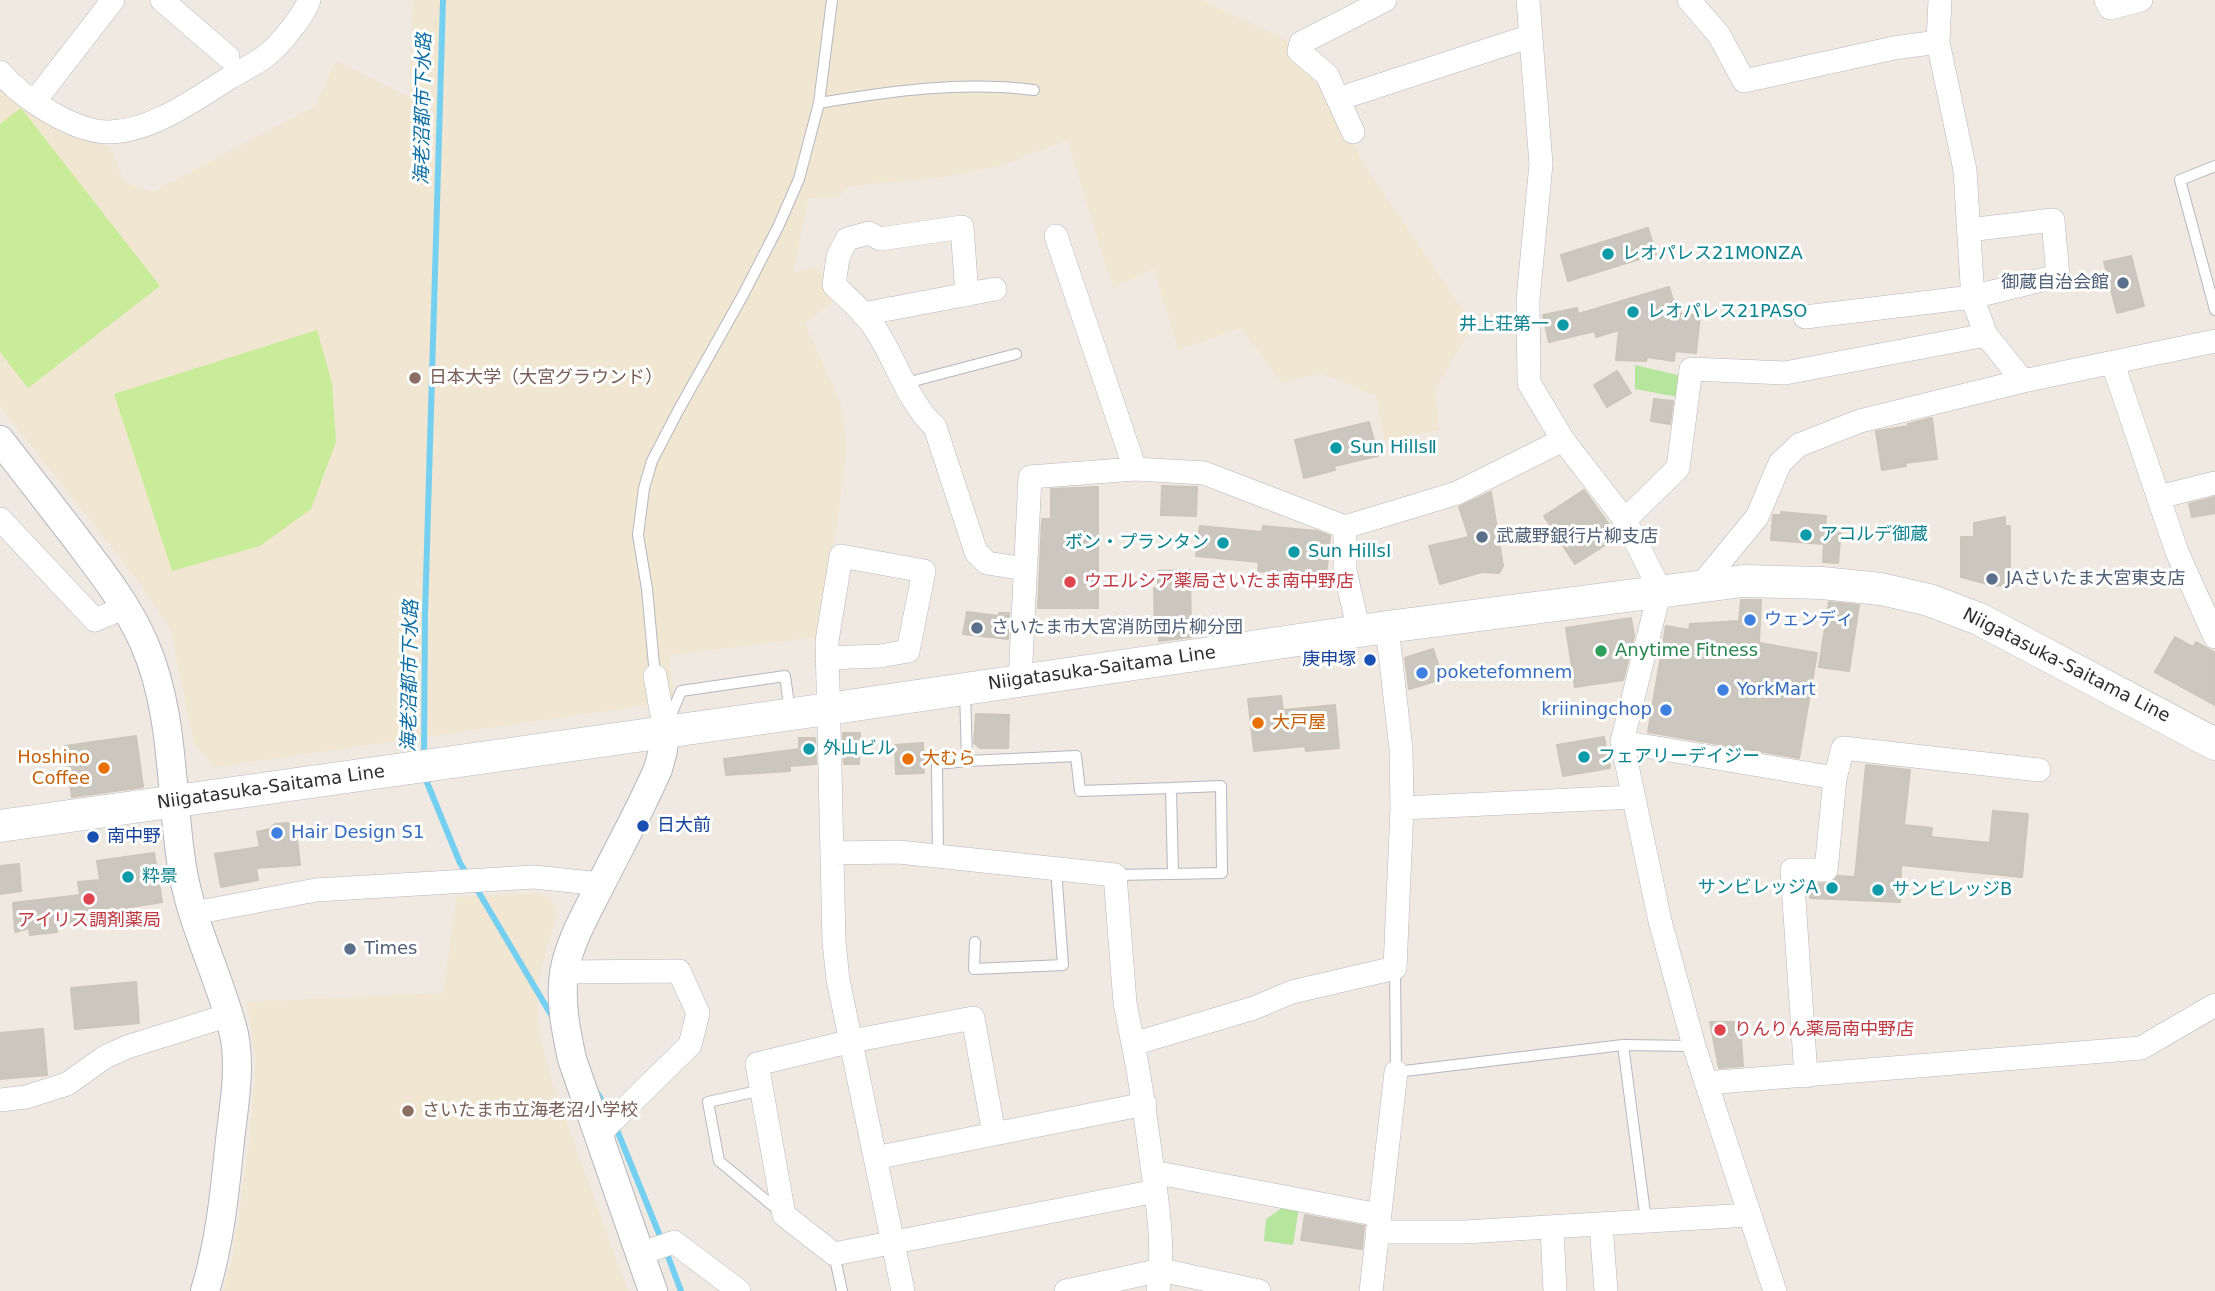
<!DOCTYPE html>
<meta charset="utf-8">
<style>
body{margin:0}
canvas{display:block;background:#efe9e1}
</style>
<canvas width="2215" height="1291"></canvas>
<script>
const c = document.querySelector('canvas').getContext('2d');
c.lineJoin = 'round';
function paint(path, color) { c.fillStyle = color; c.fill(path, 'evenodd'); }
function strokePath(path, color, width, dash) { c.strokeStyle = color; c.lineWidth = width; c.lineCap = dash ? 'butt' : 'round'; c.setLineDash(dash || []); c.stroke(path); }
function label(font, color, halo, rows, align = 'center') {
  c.font = font + ' "DejaVu Sans","Noto Sans JP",sans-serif'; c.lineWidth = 6; c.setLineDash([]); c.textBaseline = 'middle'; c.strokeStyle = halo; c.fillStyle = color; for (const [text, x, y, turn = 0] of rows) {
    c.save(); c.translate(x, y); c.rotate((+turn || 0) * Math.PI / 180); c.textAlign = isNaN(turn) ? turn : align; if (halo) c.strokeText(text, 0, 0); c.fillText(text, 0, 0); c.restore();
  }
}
paint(new Path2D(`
 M413,0h789l82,39 38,39 41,85 110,162 -38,65 4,40 -54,10 -9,-44 -54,-23 -40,10 -41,-55 -63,22 -24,-81 -41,19 -46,-148 -67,26 -56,11 -93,9 -14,11 -29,1 -14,74 23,-5 21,31 -33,25 36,81 5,43 -7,63 -21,127 -150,18 7,46 -461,66 -20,-23 -23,-114 -35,-52 -136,-172v-329l61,56 50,14 13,35 28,10 163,-86 21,-45 73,36z
 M537,893l10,4 7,7 3,9 -20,72 2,48 14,51 75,207h-405l10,-37 17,-116 6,-76 -9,-60 196,-9 14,-96z`), '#f0e6d1');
paint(new Path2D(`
 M1635,365l51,12 -3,21 -48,-9z
 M1286,1205l13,2 -6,38 -29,-4 2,-22z`), '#b6e59e');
paint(new Path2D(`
 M21,108l139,178 -132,102 -28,-36v-228z
 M317,330l15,53 4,59 -25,67 -51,37 -88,25 -58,-177z`), '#c9ec9a');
strokePath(new Path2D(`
 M424,757l1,-143 18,-614
 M424,775l36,88 9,14
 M475,886l78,132
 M598,1094l12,21
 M615,1125l47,116
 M666,1251l15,40`), '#75cff0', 6);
const building = new Path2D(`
 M1648,228l8,26 -88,27 -7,-26z
 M2131,256l13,50 -27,7 -13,-51z
 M1669,287l8,26 23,3 -4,37 -21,-2 -1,10 -27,-4 -1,4 -30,-1 3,-30 -23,7 -1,-6 -46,11 -6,-27 34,-7 1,6z
 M1617,371l14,22 -24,14 -13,-22z
 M1654,399l19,2 -3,23 -19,-3z
 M1932,418l5,41 -32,4 1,3 -24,4 -6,-39 33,-5 -1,-2z
 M1369,422l9,34 -44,10 1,4 -31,8 -9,-38z
 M1162,486l35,1 -1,29 -35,-1z
 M1098,487v121h-60l4,-89h9v-30z
 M1584,490l34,47 -43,27 -31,-48z
 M1491,492l12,74 -4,7 -17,-1 -42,12 -11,-38 40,-9 -10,-30z
 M2215,497v16l-23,4 -3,-13z
 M1781,512l45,4 -1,13 16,1 -3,33 -15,-1 1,-18 -53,-4 2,-25h8z
 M2005,517v9h5v53l-2,5 -13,2 -34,-9v-40h13v-14z
 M1200,526l62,6 1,-6 54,5 13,5 -4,41 -68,-6 1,-9 -63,-6z
 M1190,570l1,67 -32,4v-10h-4l-1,-43h4v-17z
 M1741,600h20l-2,43 58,10 -18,105 -151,-26 18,-106 23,4 1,-6 49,-3z
 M1829,602l30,3 -10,66 -30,-4z
 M967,612l32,4v-3h10l-1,26 -45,-5z
 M1631,618l3,18 -11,44 -48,7 -9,-59z
 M2175,637l18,10 3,-5 19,11v52l-60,-33z
 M1433,649l10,30 -34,10 -4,-31z
 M1281,696l2,14 52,-5 4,43 -33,3 -1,-5 -51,5 -6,-52z
 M976,714l33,1 -1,33h-28l-6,-5z
 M843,733h17l-1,31h-15z
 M136,736l7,51 -71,10 -7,-51z
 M1604,737l6,31 -47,8 -6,-31z
 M799,738h16l1,26 -26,2v5l-64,4 -2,-16 75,-10z
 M923,743l1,30 -28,1 -1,-29z
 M1866,765l44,5 -6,55 28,3 -1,9 59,6 3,-32 35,3 -6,63 -121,-12 -1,37 -90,-4v-14l22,-1 6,-7 17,1z
 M288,823l8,7 4,35 -44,3 2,12 -37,7 -6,-33 45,-7 -3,-15 13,-3 5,-5z
 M154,853l8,49 -48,8v9l-58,6 1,7 -27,3 -1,-7 -14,4 -2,-29 67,-8 -2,-13 22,-2 -3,-19z
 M19,864l2,27 -21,3v-28z
 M136,982l3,41 -64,6 -4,-41z
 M1710,1022h30l3,44 -24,2z
 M43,1029l4,46 -47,4v-46z
 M1305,1215l59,11 -2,23 -61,-9z`);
paint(building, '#cbc7bf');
strokePath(building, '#cbc5ba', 2);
const service = new Path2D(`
 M819,103c72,-12 142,-22 215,-13
 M2215,166l-35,14 35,130
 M906,383l110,-29
 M655,676l-8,-87 -9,-54 6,-47 8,-27 26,-50 65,-116 35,-68 21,-48 20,-76 13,-103
 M669,720l12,-29 104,-15 5,36
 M967,761l109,-5 4,35 91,-3
 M938,857l-1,-93 30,-3 -2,-71
 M1115,875l107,-2 -1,-87 -50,2 2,86
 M975,942l-1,27 89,-4 -7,-96
 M1395,968l1,104 227,-27 71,1
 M1623,1045l23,176
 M762,1090l-54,12 11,59 60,50
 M834,1254l8,37`);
const minor = new Path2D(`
 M162,0l66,57
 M1528,0l13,164 -13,135 1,84 34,57 62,80 35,70 -38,152 38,179 34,125 81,245
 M1689,0l30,35 25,46 150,-33 44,-6
 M1940,0l-2,42 27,128 8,130 13,35 37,46
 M2106,0l4,8 31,-8
 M0,72c22,26 75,61 110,60 43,-1 85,-33 121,-55 11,-7 25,-13 36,-22 12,-9 38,-41 42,-55
 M1338,99l193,-63
 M34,102l79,-102
 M1353,132l-26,-57 -28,-24 2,-8 84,-43
 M1056,236l79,233 69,4 141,54 112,-34 106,-53
 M967,295l-5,-68 -82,12 -11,-6 -22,6 -9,18 -4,28c12,12 28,25 38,39 23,32 34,76 63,103l41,125 11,11 39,6
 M863,314l132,-25
 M1805,317l167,-20 86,-21 -5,-56 -85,10
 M2113,364l64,188 38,85
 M2159,497l56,-14
 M0,519l95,101 31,-13
 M1625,520l53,-52 13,-99 94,4 201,-38
 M1345,527v44l14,60
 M1701,585l56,-68 23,-54 19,-18 61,-24 163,-40 192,-40
 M827,658l53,-2 28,-5 16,-80 -83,-15 -14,85 7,301 4,38 65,311
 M655,676l10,56
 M1020,681l10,-204 105,-8
 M1622,742l213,36 -9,92h-34l14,206
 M1835,778l8,-30 196,22
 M1402,808l231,-11
 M832,853l67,-1 216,23 10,128 8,41
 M194,913l122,-23 218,-13 67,7
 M565,972l114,-1 19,42 -8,32 -92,90
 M1706,1083l435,-35 74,-43
 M0,1100l26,-3 41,-13 38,-27 22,-10 102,-32
 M1145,1104l-151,30 -21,-116 -121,23 -95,23 27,151 50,39 322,-63
 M875,1158l119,-24
 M1153,1172l226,43
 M1601,1225l5,66
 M1552,1228l3,63
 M1377,1232h88l284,-17
 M640,1254l34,-12 65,49
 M1066,1291l95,-21 98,21
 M1158,1291c6,-39 1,-80 -5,-118 -6,-44 -11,-86 -20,-129l121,-36 38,-16 103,-24 7,-160 -1,-59 -14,-122
 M1371,1291l25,-219`);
const tertiary = new Path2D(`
 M0,440c25,32 50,65 75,97 25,33 52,67 69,106 31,70 26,150 38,224 9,57 38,110 52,167 7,34 0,71 -4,106 -5,50 -10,102 -25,151
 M653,1291l-81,-232c-6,-29 -12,-56 -8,-86 5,-31 23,-61 37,-89 19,-38 40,-76 57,-115l5,-19 2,-18`);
const secondary = new Path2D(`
 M0,826l828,-117 559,-82 356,-46 79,2 59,6 48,11 50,19 236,125`);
strokePath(service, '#b4b7c1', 12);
strokePath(minor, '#b4b7c1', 24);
strokePath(tertiary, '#b4b7c1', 30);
strokePath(secondary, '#b4b7c1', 33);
strokePath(service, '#fff', 10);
strokePath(minor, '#fff', 23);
strokePath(tertiary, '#fff', 28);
strokePath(secondary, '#fff', 32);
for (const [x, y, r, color] of [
 [1608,254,7,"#0f9aa8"],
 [2123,283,7,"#5c6f8a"],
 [1633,312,7,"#0f9aa8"],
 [1563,325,7,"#0f9aa8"],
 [415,378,7,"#8d6e63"],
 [1336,448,7,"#0f9aa8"],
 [1806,535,7,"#0f9aa8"],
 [1482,537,7,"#5c6f8a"],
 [1223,543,7,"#0f9aa8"],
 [1294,552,7,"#0f9aa8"],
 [1992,579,7,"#5c6f8a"],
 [1070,582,7,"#e0444e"],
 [1750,620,7,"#3f7fe0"],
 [977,628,7,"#5c6f8a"],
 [1601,651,7,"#2e9e5b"],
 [1370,660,7,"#1a4fb4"],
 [1422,673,7,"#3f7fe0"],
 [1723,690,7,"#3f7fe0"],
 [1666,710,7,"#3f7fe0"],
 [1258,723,7,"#e8710a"],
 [809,749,7,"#0f9aa8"],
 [1584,757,7,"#0f9aa8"],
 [908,759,7,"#e8710a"],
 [104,768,7,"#e8710a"],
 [643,826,7,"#1a4fb4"],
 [277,833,7,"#3f7fe0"],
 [93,837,7,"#1a4fb4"],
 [128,877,7,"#0f9aa8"],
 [1832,888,7,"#0f9aa8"],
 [1878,890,7,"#0f9aa8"],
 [89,899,7,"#e0444e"],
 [350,949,7,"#5c6f8a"],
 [1720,1030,7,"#e0444e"],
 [408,1111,7,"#8d6e63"]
]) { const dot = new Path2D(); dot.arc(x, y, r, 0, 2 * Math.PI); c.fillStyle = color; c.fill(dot); strokePath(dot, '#fff', 2.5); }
label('18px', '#0d838f', '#fff', [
 ["レオパレス21MONZA",1622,254],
 ["レオパレス21PASO",1647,312],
 ["井上荘第一",1549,325,"right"],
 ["Sun HillsⅡ",1350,448],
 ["アコルデ御蔵",1820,535],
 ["ボン・プランタン",1209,543,"right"],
 ["Sun HillsⅠ",1308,552],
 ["外山ビル",823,749],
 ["フェアリーデイジー",1598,757],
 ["粋景",142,877],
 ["サンビレッジA",1818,888,"right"],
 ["サンビレッジB",1892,890]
], 'left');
label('18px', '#4e5e75', '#fff', [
 ["御蔵自治会館",2109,283,"right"],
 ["武蔵野銀行片柳支店",1496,537],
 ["JAさいたま大宮東支店",2006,579],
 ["さいたま市大宮消防団片柳分団",991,628],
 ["Times",364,949]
], 'left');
label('18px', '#785e54', '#fff', [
 ["日本大学（大宮グラウンド）",429,378],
 ["さいたま市立海老沼小学校",422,1111]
], 'left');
label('18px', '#be3a42', '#fff', [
 ["ウエルシア薬局さいたま南中野店",1084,582],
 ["アイリス調剤薬局",89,921,"center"],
 ["りんりん薬局南中野店",1734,1030]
], 'left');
label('18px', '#366cbe', '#fff', [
 ["ウェンディ",1764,620],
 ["poketefomnem",1436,673],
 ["YorkMart",1737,690],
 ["kriiningchop",1652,710,"right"],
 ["Hair Design S1",291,833]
], 'left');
label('18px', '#27864d', '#fff', [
 ["Anytime Fitness",1615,651]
], 'left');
label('18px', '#164399', '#fff', [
 ["庚申塚",1356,660,"right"],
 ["日大前",657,826],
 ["南中野",107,837]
], 'left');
label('18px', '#2e2e2e', '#fff', [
 ["Niigatasuka-Saitama Line",2066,666,27],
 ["Niigatasuka-Saitama Line",1102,669,-8],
 ["Niigatasuka-Saitama Line",271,788,-8]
]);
label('18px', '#c56008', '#fff', [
 ["大戸屋",1272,723],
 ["Hoshino",90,758,"right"],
 ["Coffee",90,779,"right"],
 ["大むら",922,759]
], 'left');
label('italic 19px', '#0d6fa3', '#fff', [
 ["海老沼都市下水路",424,109,-89],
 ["海老沼都市下水路",411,676,-89]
]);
</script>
